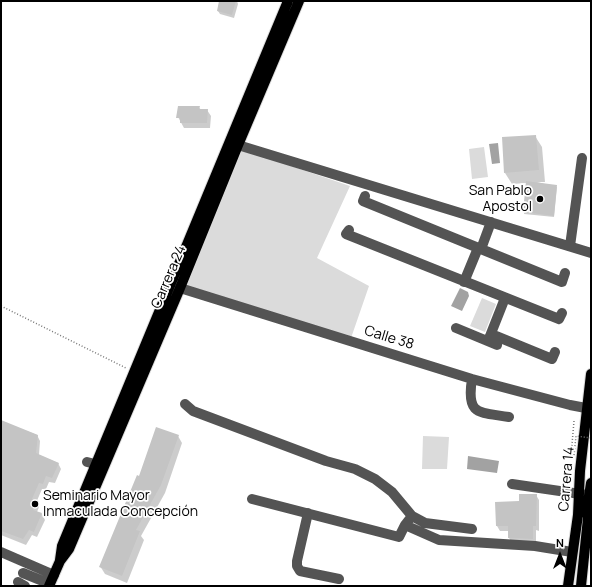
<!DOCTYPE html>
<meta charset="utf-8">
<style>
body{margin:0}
#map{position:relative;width:592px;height:587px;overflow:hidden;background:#fff;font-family:Manrope,sans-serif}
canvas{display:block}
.frame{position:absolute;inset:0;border:2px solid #000;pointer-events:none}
.north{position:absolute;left:540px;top:535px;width:40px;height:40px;-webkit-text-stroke:3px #fff;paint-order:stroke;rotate:0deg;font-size:11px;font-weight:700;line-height:16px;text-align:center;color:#000}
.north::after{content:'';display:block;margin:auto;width:14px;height:18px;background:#000;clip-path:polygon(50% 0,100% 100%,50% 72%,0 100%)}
</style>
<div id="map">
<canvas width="592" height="587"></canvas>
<div class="frame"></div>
<div class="north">N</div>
</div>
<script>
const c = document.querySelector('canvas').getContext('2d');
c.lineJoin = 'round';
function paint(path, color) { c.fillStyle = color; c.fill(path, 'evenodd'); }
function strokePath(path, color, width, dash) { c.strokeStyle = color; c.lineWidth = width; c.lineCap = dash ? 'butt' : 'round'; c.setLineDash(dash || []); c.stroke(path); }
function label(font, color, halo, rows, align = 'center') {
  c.font = font + ' Manrope,sans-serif'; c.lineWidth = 3.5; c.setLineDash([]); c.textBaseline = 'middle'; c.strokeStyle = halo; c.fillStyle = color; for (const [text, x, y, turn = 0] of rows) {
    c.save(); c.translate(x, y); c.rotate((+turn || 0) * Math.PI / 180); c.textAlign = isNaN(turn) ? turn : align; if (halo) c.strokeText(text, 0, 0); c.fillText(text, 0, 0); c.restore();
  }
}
paint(new Path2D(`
 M484,147l4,30 -16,2 -3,-30z
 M241,149l109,37 -33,72 52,28 -18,52 -166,-52z
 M482,298l14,6 -11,28 -15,-6z
 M423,436l26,1 -2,32h-25z`), '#dbdbdb');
paint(new Path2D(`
 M498,143l2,20 -8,1 -3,-20z
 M460,288l8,4 1,4 -7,15 -11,-5z
 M468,456l31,5 -2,12 -30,-4z`), '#a2a2a2');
paint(new Path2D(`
 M221,1h16l1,3 -4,14 -14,-4 -2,-3z
 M199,107l2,3h6l4,6 -1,12h-26l-6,-11z
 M535,136l7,11 3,35h-8l20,5 -3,30 -30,-3 3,-31 -15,1 -7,-11z
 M1,421l36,14 3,6 -1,14 19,8 3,6 -6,14 -6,-1 -3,7h-4l-6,14 3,4 -2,5 5,2 3,6 -8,17 -5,-2 -6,10 -25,-10z
 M178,436l4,7 -17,50 -24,43 3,4 -17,43 -22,-9 -5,-8 40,-89z
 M536,495l3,5v31l-3,-1v14l-24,-1 -3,-5v-7h-9l-3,-5 23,-24z`), '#0003');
paint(new Path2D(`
 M219,1h17l-4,14 -15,-4z
 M178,106h22l-1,3h9l-1,14h-27v-5h-4z
 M536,135l3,35 -35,3 -2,-36z
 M526,181l31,4 -3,31 -31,-4z
 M1,420l37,15 -2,18 23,10 -7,15 -6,-2 -3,8 -4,-1 -7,16 4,2 -3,9 9,3 -8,19 -5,-2 -6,9 -22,-8z
 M156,427l23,8 -18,50 -25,45 4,1 -18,45 -23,-9 38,-92 2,1z
 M519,494h18l-1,32h-3v13l-25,-1v-12h-12l-1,-24 24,-1z`), '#c4c4c4');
const major = new Path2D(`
 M60,560l2,-14 226,-545
 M49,586l11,-25 9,-12 111,-261 58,-143 61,-144
 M568,586l10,-71 2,-44 11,-97
 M581,586l7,-68 -1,-9 4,-26`);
strokePath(major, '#dbdbdb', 12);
strokePath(new Path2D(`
 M1,306l125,62`), '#767676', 1.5, [1, 2]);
strokePath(new Path2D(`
 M238,145l353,108
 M365,196l-2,5 199,81 3,-9
 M349,230l-3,4 213,85 3,-6
 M570,246l12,-88
 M481,249l10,-27
 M464,282l14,-34
 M180,288l292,91 98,26 21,4
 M456,328l41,17
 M491,334l61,25 3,-7
 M488,341l17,-43
 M472,379c-6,37 7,33 37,38
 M185,404l8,7 133,50 29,8 20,10 17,13 20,24 13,7 47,6
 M87,462l8,2
 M512,484l75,11
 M252,499l147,38 6,-12 7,-9
 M308,513l-11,48v5l3,5 39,8
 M405,525l34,15 96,6 37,6
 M1,552l53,23
 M23,573l27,11
 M18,582l7,4`), '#545454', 10);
strokePath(major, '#000', 10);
strokePath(new Path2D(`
 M574,421l-3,35h3l2,-20 15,2`), '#767676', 1.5, [1, 2]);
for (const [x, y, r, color] of [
 [540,199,4,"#000"],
 [35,504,4,"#000"]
]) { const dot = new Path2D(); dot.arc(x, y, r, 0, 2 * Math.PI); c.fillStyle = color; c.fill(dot); strokePath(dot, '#fff', 1.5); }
label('14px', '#000', '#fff', [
 ["San Pablo",532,191],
 ["Apostol",532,207],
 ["Seminario Mayor",43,496,"left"],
 ["Inmaculada Concepción",43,512,"left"]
], 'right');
label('14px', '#000', '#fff', [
 ["Carrera 24",169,277,-67],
 ["Calle 38",389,338,17],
 ["Carrera 14",567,479,-85]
]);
</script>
